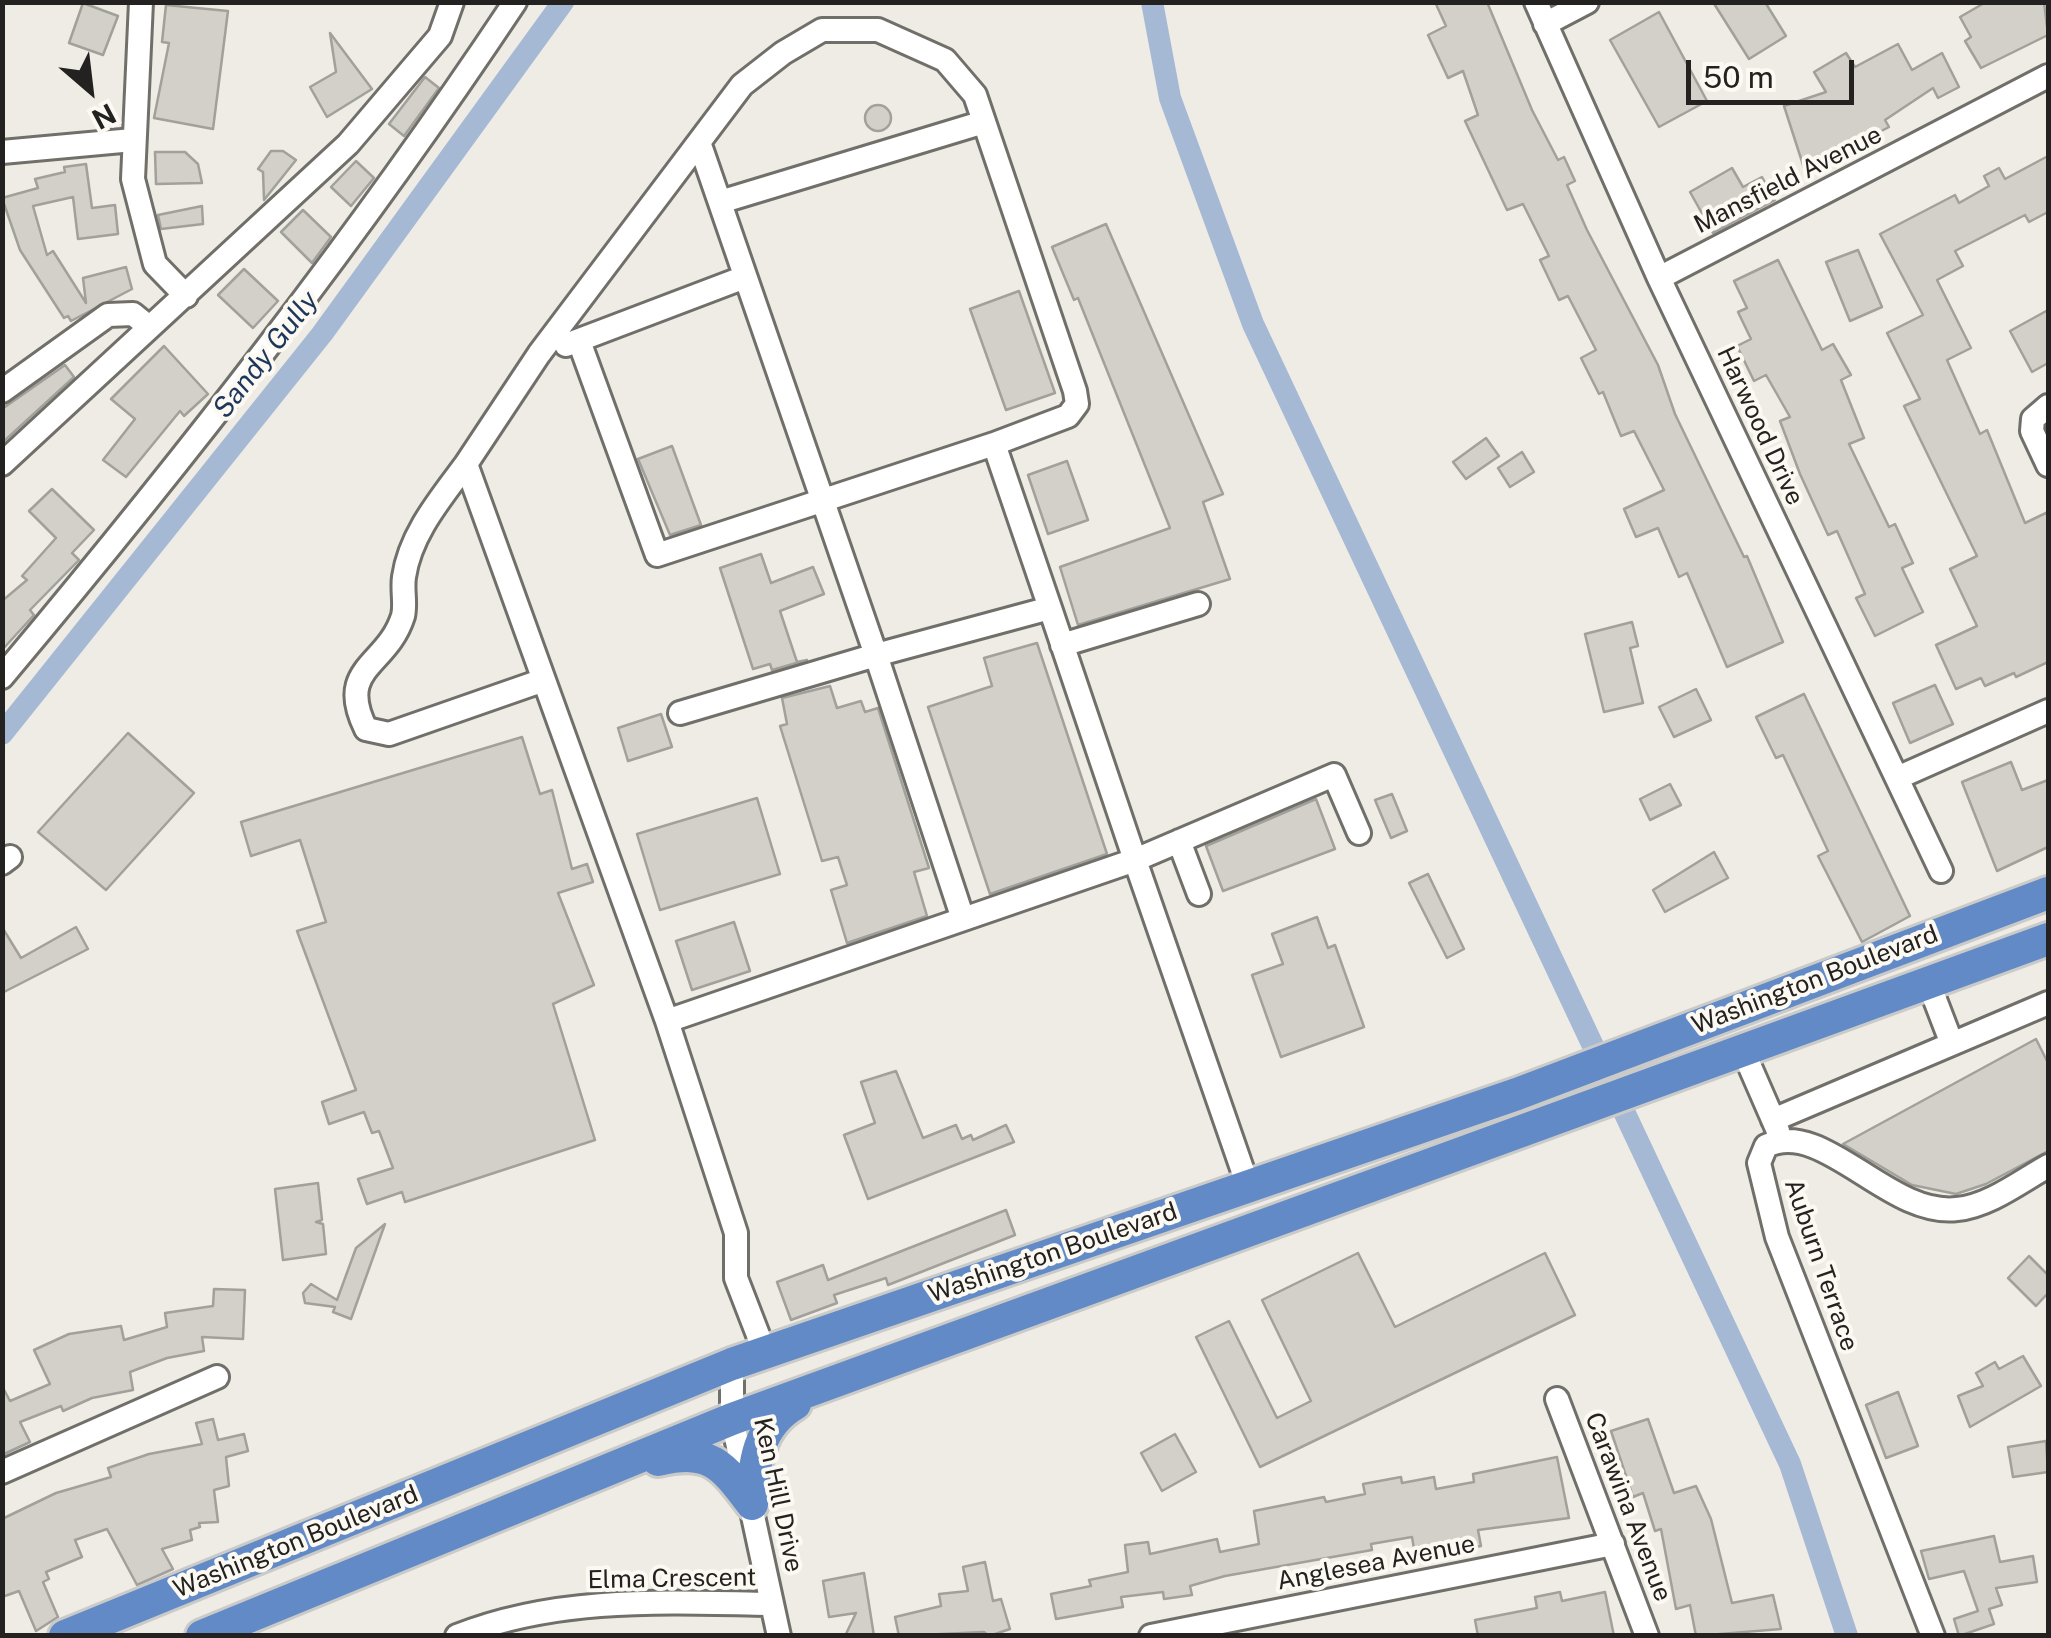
<!DOCTYPE html>
<style>
body{margin:0}
#map{position:relative;width:2051px;height:1638px;overflow:hidden;background:#eeece5;font-family:"Public Sans",sans-serif}
canvas{display:block}
.frame{position:absolute;inset:0;border:5px solid #232220;pointer-events:none}
.north{position:absolute;left:40px;top:40px;width:100px;height:100px;-webkit-text-stroke:8px #fcf9f2;paint-order:stroke;rotate:152deg;font-size:28px;font-weight:700;line-height:40px;text-align:center;color:#232220}
.north::after{content:'';display:block;margin:auto;width:35px;height:45px;background:#232220;clip-path:polygon(50% 0,100% 100%,50% 72%,0 100%)}
.scale{position:absolute;left:1686px;top:60px;width:168px;height:45px;box-sizing:border-box;border:5px solid #232220;border-top:0;padding-left:12px;font-size:30px;line-height:35px;white-space:nowrap;color:#232220;-webkit-text-stroke:8px #fcf9f2;paint-order:stroke}
</style>
<div id="map">
<canvas width="2051" height="1638"></canvas>
<div class="frame"></div>
<div class="north">N</div>
<div class="scale">50 m</div>
</div>
<script>
const c = document.querySelector('canvas').getContext('2d');
c.lineJoin = 'round';
function strokePath(path, color, width, dash) { c.strokeStyle = color; c.lineWidth = width; c.lineCap = dash ? 'butt' : 'round'; c.setLineDash(dash || []); c.stroke(path); }
function paint(path, color) { c.fillStyle = color; c.fill(path, 'evenodd'); }
function label(font, color, halo, rows, align = 'center') {
  c.font = font + ' "Public Sans",sans-serif'; c.lineWidth = 8; c.setLineDash([]); c.textBaseline = 'middle'; c.strokeStyle = halo; c.fillStyle = color; for (const [text, x, y, turn = 0] of rows) {
    c.save(); c.translate(x, y); c.rotate((+turn || 0) * Math.PI / 180); c.textAlign = isNaN(turn) ? turn : align; if (halo) c.strokeText(text, 0, 0); c.fillText(text, 0, 0); c.restore();
  }
}
strokePath(new Path2D(`
 M1152,2l18,96 83,226 537,1140 57,172
 M2,734l320,-400 241,-332`), '#a6b9d4', 22);
const building = new Path2D(`
 M1435,2h52l45,108 26,50 6,-3 11,24 -8,4 20,45 71,135 17,49 69,143 3,-1 36,86 -56,25 -40,-94 -8,4 -21,-49 -22,9 -12,-28 40,-19 -30,-59 -13,5 -18,-44 -4,2 -18,-36 15,-8 -28,-54 -9,4 -19,-40 9,-4 -26,-52 -16,6 -42,-89 13,-6 -15,-44 -15,7 -20,-43 18,-9z
 M1713,2h52l21,34 -37,23z
 M1986,2h58l4,33 -67,33 -16,-27 6,-4 -11,-20z
 M83,3l35,13 -15,39 -34,-12z
 M166,5l62,6 -15,118 -59,-11 15,-75 -7,-1z
 M1659,12l48,89 -48,26 -49,-87z
 M330,33l42,56 -45,28 -17,-30 26,-15z
 M1898,44l14,26 30,-17 17,34 -21,11 -5,-10 -48,32 4,7 -84,44 -21,-65 42,-14 -12,-20 32,-19 9,14z
 M425,77l14,11 -35,48 -15,-12z
 M865 118a13 13 0 1 1 26 0a13 13 0 1 1-26 0Z
 M271,151h12l13,9 -32,40 -1,-28 -5,-3z
 M155,152h30l13,12 4,19 -46,1z
 M2048,156v56l-19,10 -4,-7 -70,36 8,15 -26,14 34,68 -24,12 33,74 7,-4 38,93 23,-11v150l-32,15 -2,-4 -29,13 -4,-8 -25,11 -20,-44 41,-19 -27,-57 27,-13 -73,-150 16,-7 -33,-66 36,-18 -43,-81 75,-39 4,8 30,-17 -5,-10 15,-8 6,11z
 M356,161l18,17 -23,28 -20,-19z
 M86,164l6,44 23,-3 3,29 -40,5 -5,-42 -40,9 14,49 6,-4 33,52 -3,-25 43,-11 6,22 -61,32 -3,-5 -4,2 -44,-68 -18,-52 36,-10 -3,-9 30,-7 -1,-5z
 M1732,168l11,19 19,-10 13,23 -62,33 -23,-41z
 M202,206l1,18 -42,5 -3,-14z
 M303,210l28,27 -19,26 -31,-31z
 M1106,224l117,270 -20,8 27,77 -152,46 -18,-58 110,-39 -92,-230 -4,2 -22,-53z
 M1858,250l24,57 -32,14 -24,-59z
 M1778,260l44,90 11,-6 18,31 -10,5 23,58 -15,6 40,83 6,-3 18,39 -11,5 21,44 -48,24 -19,-38 9,-4 -28,-63 -9,4 -28,-61 -20,-53 10,-4 -24,-42 -12,6 -17,-35 14,-7 -13,-27 9,-4 -13,-27z
 M244,269l34,32 -25,27 -35,-33z
 M1019,291l36,102 -49,17 -36,-101z
 M2048,310v53l-16,9 -22,-41z
 M164,346l44,48 -24,22 -4,-5 -54,66 -23,-17 32,-41 -24,-20z
 M65,365l9,12 -72,66v-34z
 M1486,438l13,18 -33,23 -13,-17z
 M672,446l29,79 -31,10 -32,-76z
 M1522,452l12,20 -24,15 -12,-19z
 M1067,461l21,59 -40,14 -20,-59z
 M52,489l42,41 -22,23 7,7 -49,50 4,5 -32,35v-49l25,-21 -5,-4 34,-38 -27,-27z
 M761,554l10,29 42,-16 11,27 -44,17 17,51 10,-2 -35,10 -2,-6 -17,5 -33,-101z
 M1632,622l6,24 -8,2 13,55 -39,9 -19,-78z
 M1037,643l70,211 -117,40 -62,-187 64,-21 -8,-28z
 M1935,685l18,39 -43,19 -17,-40z
 M830,686l7,22 24,-7 4,11 13,-4 51,160 -15,4 13,44 -80,27 -16,-53 16,-5 -9,-28 -16,4 -42,-135 7,-2 -5,-26z
 M1696,689l15,31 -37,17 -15,-30z
 M1804,694l106,222 -48,26 -44,-86 10,-5 -45,-96 -7,3 -20,-41z
 M661,714l11,33 -44,14 -10,-33z
 M128,733l66,60 -88,97 -68,-58z
 M522,737l18,57 12,-4 20,79 15,-5 6,18 -35,11 36,92 -41,19 42,136 -190,62 -3,-10 -35,12 -9,-25 35,-11 -14,-37 -7,2 -8,-21 -35,12 -7,-22 34,-12 -59,-159 29,-9 -26,-82 -49,16 -10,-34z
 M2011,762l11,28 26,-10v67l-51,24 -35,-89z
 M1670,784l11,21 -31,15 -10,-21z
 M1392,794l15,37 -16,7 -16,-38z
 M757,798l23,76 -120,36 -23,-76z
 M1316,799l19,50 -112,42 -17,-45z
 M1714,852l14,26 -63,34 -12,-22z
 M1428,874l36,75 -17,9 -38,-75z
 M1317,917l11,31 7,-3 29,82 -83,30 -29,-82 31,-11 -11,-30z
 M734,922l16,49 -58,19 -16,-49z
 M2,927l19,31 55,-31 12,22 -86,44z
 M2036,1039l12,24v88l-62,33 -30,10 -44,-9 -69,-41z
 M896,1071l27,67 33,-13 6,14 9,-4 2,5 33,-15 8,17 -146,57 -24,-64 31,-12 -14,-41z
 M318,1183l4,37 -6,2 7,2 3,30 -43,6 -8,-71z
 M1006,1210l9,25 -127,50 -2,-7 -52,17 3,8 -46,17 -14,-38 46,-17 5,15z
 M385,1224l-34,95 -18,-7 2,-5 -30,-4 -2,-10 8,-9 26,16 19,-52z
 M1358,1253l37,74 150,-74 30,62 -315,152 -64,-130 33,-16 48,97 34,-17 -49,-101z
 M2029,1256l19,19v18l-12,13 -28,-28z
 M214,1289l31,1 -2,49 -41,-2 2,14 -37,7 -37,14 3,18 -41,8 -29,13 -2,-5 -41,16 10,20 -28,13v-69l8,15 40,-17 -16,-34 35,-16 52,-8 3,14 43,-13 -2,-14 48,-7z
 M2023,1356l18,30 -71,41 -12,-31 25,-10 -7,-13 19,-11 4,7z
 M1898,1392l20,54 -32,12 -20,-53z
 M213,1419l5,21 26,-6 4,17 -22,6 3,29 -15,4 4,32 -19,1 1,4 -10,3 2,10 -30,9 11,20 -36,16 -30,-56 -32,11 7,17 -36,15 3,7 -6,3 15,35 -22,14 -17,-40 -17,6v-78l54,-26 55,-16 -3,-9 41,-14 53,-10 -6,-21z
 M1648,1419l26,74 22,-7 15,33 21,84 41,-8 8,34 -85,7 -6,-31 -14,4 -15,-80 -6,2 -12,-38 -10,4 -22,-66z
 M1175,1434l21,38 -34,19 -21,-38z
 M2046,1441l2,31 -35,5 -5,-30z
 M1557,1457l12,61 -91,12 3,16 -30,5 -1,-8 -36,6 -2,-12 -41,7 1,6 -147,26 -35,10 2,9 -28,4 -1,-7 -42,5 2,10 -67,12 -5,-25 40,-8 -2,-6 39,-8 -3,-27 23,-3 2,12 67,-15 3,13 39,-8 -5,-33 70,-14 2,5 39,-8 -2,-10 38,-7 1,6 32,-6 2,12 38,-7 -1,-8z
 M1994,1536l6,26 33,-6 4,26 -41,6 6,17 -13,4 5,15 -35,12 -5,-17 24,-8 -14,-40 -35,8 -8,-28z
 M985,1562l8,39 8,-2 9,30 -21,7 -5,-4 -85,4 -4,-19 46,-11 -2,-12 29,-3 -5,-24z
 M864,1573l10,63h-29l11,-23 -27,4 -6,-36z
 M1560,1592l2,9 43,-9 9,44h-136l-3,-16 62,-12 -2,-11z`);
paint(building, '#d2d0c9');
strokePath(building, '#a2a09a', 2.5);
const minor = new Path2D(`
 M141,2l-8,177 22,85 31,32
 M1536,2l123,276 282,593
 M1545,24l42,-22
 M2,152l131,-12
 M720,202l264,-80
 M1659,278l389,-202
 M579,341l78,214 337,-111
 M566,345l179,-68
 M2,391l106,-76 25,-1 16,13
 M2048,406l-15,13 -1,12 16,34
 M2,464l346,-320 92,-108 12,-34
 M466,464c-25,34 -56,70 -62,113 -2,13 2,27 -1,39 -16,51 -68,51 -37,113l23,5 152,-53
 M1050,608l85,252 199,-85 25,58
 M1062,645l136,-41
 M2,677c182,-217 356,-439 513,-675
 M680,713l196,-58 -177,-513
 M1897,778l151,-67
 M1179,841l20,53
 M2,863l8,-6
 M1929,984l23,60
 M667,1021l-201,-557 73,-110 203,-269 41,-32 39,-23h56l67,30 30,35 100,296 2,13 -9,12 -74,28 56,164 -174,47 86,261
 M1744,1053l34,78
 M1773,1120l275,-117
 M765,1353l-29,-75v-45l-69,-212 468,-161 113,326
 M732,1364v55l47,217
 M1557,1399l90,237
 M2,1472l215,-95
 M457,1636c100,-40 210,-34 315,-32
 M1151,1636l462,-92
 M1933,1636l-156,-399 -18,-74 7,-17c58,-28 122,71 191,63 32,-3 64,-28 91,-43`);
const highway = new Path2D(`
 M658,1460c52,-12 64,4 94,44
 M752,1504c2,-41 5,-78 43,-100
 M65,1636l667,-272 785,-270 531,-201
 M202,1636l530,-217 1316,-480`);
strokePath(minor, '#716f69', 28);
strokePath(highway, '#cacac9', 38);
strokePath(minor, '#fff', 22);
strokePath(highway, '#618ac7', 32);
label('25px', '#232220', '#fcf9f2', [
 ["Mansfield Avenue",1788,180,-27],
 ["Harwood Drive",1760,426,65],
 ["Washington Boulevard",1815,980,-21],
 ["Washington Boulevard",1053,1253,-19],
 ["Auburn Terrace",1821,1265,71],
 ["Ken Hill Drive",778,1495,78],
 ["Carawina Avenue",1628,1507,69],
 ["Washington Boulevard",296,1542,-22],
 ["Anglesea Avenue",1376,1563,-11],
 ["Elma Crescent",672,1579,-1]
]);
label('italic 28px', '#1d375c', '#fcf9f2', [
 ["Sandy Gully",266,355,-52]
]);
</script>
